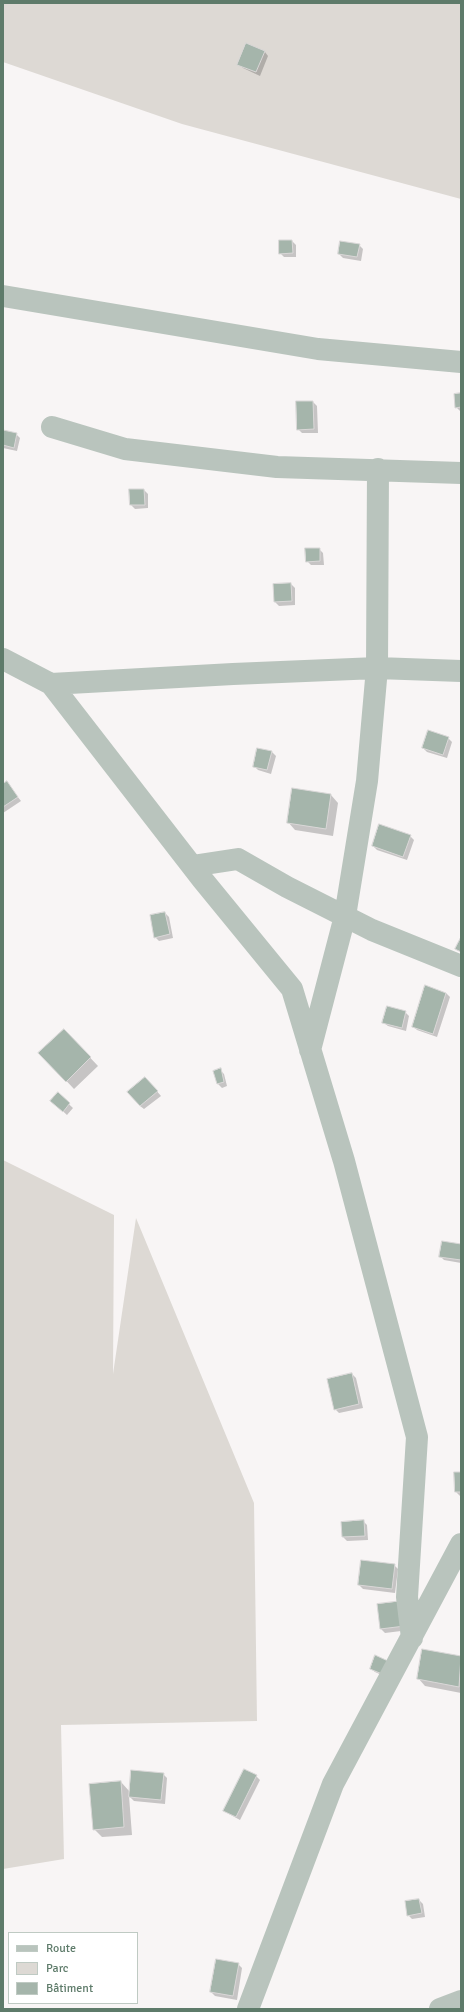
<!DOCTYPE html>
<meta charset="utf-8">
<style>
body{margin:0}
#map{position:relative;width:464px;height:2012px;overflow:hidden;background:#f8f5f5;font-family:Signika,sans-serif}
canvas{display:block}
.frame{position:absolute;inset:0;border:4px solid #5e7b6a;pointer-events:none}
.legend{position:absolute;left:8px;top:1932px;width:130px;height:72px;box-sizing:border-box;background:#fff;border:1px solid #bfcac3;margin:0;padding:5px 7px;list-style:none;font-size:12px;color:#5e7b6a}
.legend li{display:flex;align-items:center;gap:8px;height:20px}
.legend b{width:20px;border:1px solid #bfcac3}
</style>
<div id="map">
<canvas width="464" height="2012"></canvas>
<div class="frame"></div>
<ul class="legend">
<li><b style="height:5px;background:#b9c4bd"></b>Route</li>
<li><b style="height:11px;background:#ddd9d4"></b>Parc</li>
<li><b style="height:11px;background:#a5b5ab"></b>Bâtiment</li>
</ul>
</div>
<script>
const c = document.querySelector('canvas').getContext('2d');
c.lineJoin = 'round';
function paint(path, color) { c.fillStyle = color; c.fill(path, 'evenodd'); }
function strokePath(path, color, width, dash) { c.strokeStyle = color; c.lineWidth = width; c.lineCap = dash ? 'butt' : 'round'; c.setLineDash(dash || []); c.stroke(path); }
paint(new Path2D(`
 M3,3h458v196l-279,-75 -179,-62z
 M3,1160l111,55 -1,159 23,-156 118,285 3,218 -196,4 3,134 -61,10z`), '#ddd9d4');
paint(new Path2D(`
 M265,52l3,4 -8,20 -17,-8 -4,-4z
 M292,241l4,4v12h-12l-4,-4z
 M359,245l4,4 -2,12 -18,-3 -4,-4z
 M461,394v17h-1l-4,-4z
 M313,402l4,4 1,27h-16l-4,-4z
 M3,431l13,3 4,4 -3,13 -14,-3z
 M144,490l4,4v14l-13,1 -4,-4z
 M319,549l4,4 1,12h-13l-4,-4z
 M291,584l4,4v17l-16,1 -4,-4z
 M448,738l4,4 -5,16 -20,-6 -4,-4z
 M272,752l4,4 -5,18 -13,-4 -4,-4z
 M7,783l14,18 -18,12v-27z
 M331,795l7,8 -5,33 -38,-6 -7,-8z
 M410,836l4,4 -7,20 -30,-10 -4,-4z
 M165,913l4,4 4,21 -14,3 -4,-4z
 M446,993l4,4 -13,40 -20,-7 -4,-4z
 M405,1012l4,4 -3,15 -18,-5 -4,-3z
 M64,1030l34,36 -24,23 -34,-36z
 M220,1070l4,4 3,12 -5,2 -4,-4z
 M149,1082l12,14 -17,13 -4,-3z
 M58,1094l15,14 -6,7 -12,-11z
 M461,1245v18l-17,-3 -4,-4z
 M352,1374l4,4 7,30 -24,5 -4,-4z
 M461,1473v23h-1l-4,-4z
 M363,1521l4,4 1,15 -21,1 -4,-4z
 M394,1565l4,4 -3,24 -32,-4 -4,-4z
 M378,1605l31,25 -24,3 -4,-4z
 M423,1650l38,7v36l-36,-7 -7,-8z
 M387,1661l-1,16 -11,-5 -4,-3z
 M163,1774l4,4 -2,26 -31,-3 -5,-5 3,39 -30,2 -8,-8 27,-47 9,10z
 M256,1776l4,4 -20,40 -11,-6 -4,-4z
 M419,1900l4,4 2,13 -13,2 -4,-4z
 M238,1964l4,4 -5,32 -22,-4 -4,-4z`), '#0003');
const building = new Path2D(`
 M246,43l19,8 -9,21 -19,-7z
 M279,240h13l1,13 -14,1z
 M340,241l20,3 -3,13 -19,-3z
 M461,393v14l-6,1 -1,-14z
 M296,401h17l1,28 -17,1z
 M3,430l14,3 -3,15 -11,-3z
 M129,489h15l1,16h-15z
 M305,548h15v13l-14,1z
 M291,583l1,18 -18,1 -1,-18z
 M428,730l21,7 -6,18 -21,-7z
 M257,748l15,3 -5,19 -14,-3z
 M7,781l11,16 -15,10v-23z
 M292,788l39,6 -5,35 -39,-6z
 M379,824l32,11 -8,22 -31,-11z
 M165,912l5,22 -16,4 -4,-23z
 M461,937v15l-6,-3z
 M425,985l21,8 -13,41 -21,-7z
 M387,1006l19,5 -4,17 -20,-5z
 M64,1029l27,28 -25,25 -28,-29z
 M221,1068l3,14 -7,2 -4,-13z
 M145,1077l13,14 -18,15 -13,-14z
 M58,1092l12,11 -7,9 -13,-11z
 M442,1241l19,3v16l-22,-3z
 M352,1373l7,31 -25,6 -7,-31z
 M454,1472h7v20h-6z
 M364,1520l1,16 -23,1 -1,-15z
 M361,1560l34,4 -3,25 -34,-4z
 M402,1601l3,25 -25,3 -3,-25z
 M422,1649l39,7 -2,31 -42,-8z
 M375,1655l13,6 -6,13 -12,-5z
 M244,1769l13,6 -21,42 -13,-6z
 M131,1770l33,3 -3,27 -32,-3z
 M121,1781l3,46 -31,3 -4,-46z
 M419,1899l3,14 -15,3 -2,-15z
 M216,1959l23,4 -6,33 -23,-4z`);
paint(building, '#a5b5ab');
strokePath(building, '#d9d7d7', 1);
strokePath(new Path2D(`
 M3,296l315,53 143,13
 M52,427l73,22 152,18 184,6
 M3,659l48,25 151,195 90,110 52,172 73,276 -10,160 5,41
 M51,684l182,-10 144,-6 84,3
 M192,866l46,-7 49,28 85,43 89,36
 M310,1050l35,-134 22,-135 10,-113 1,-199
 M248,2009l85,-225 128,-240
 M440,2009l21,-8`), '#b9c4bd', 22);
</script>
